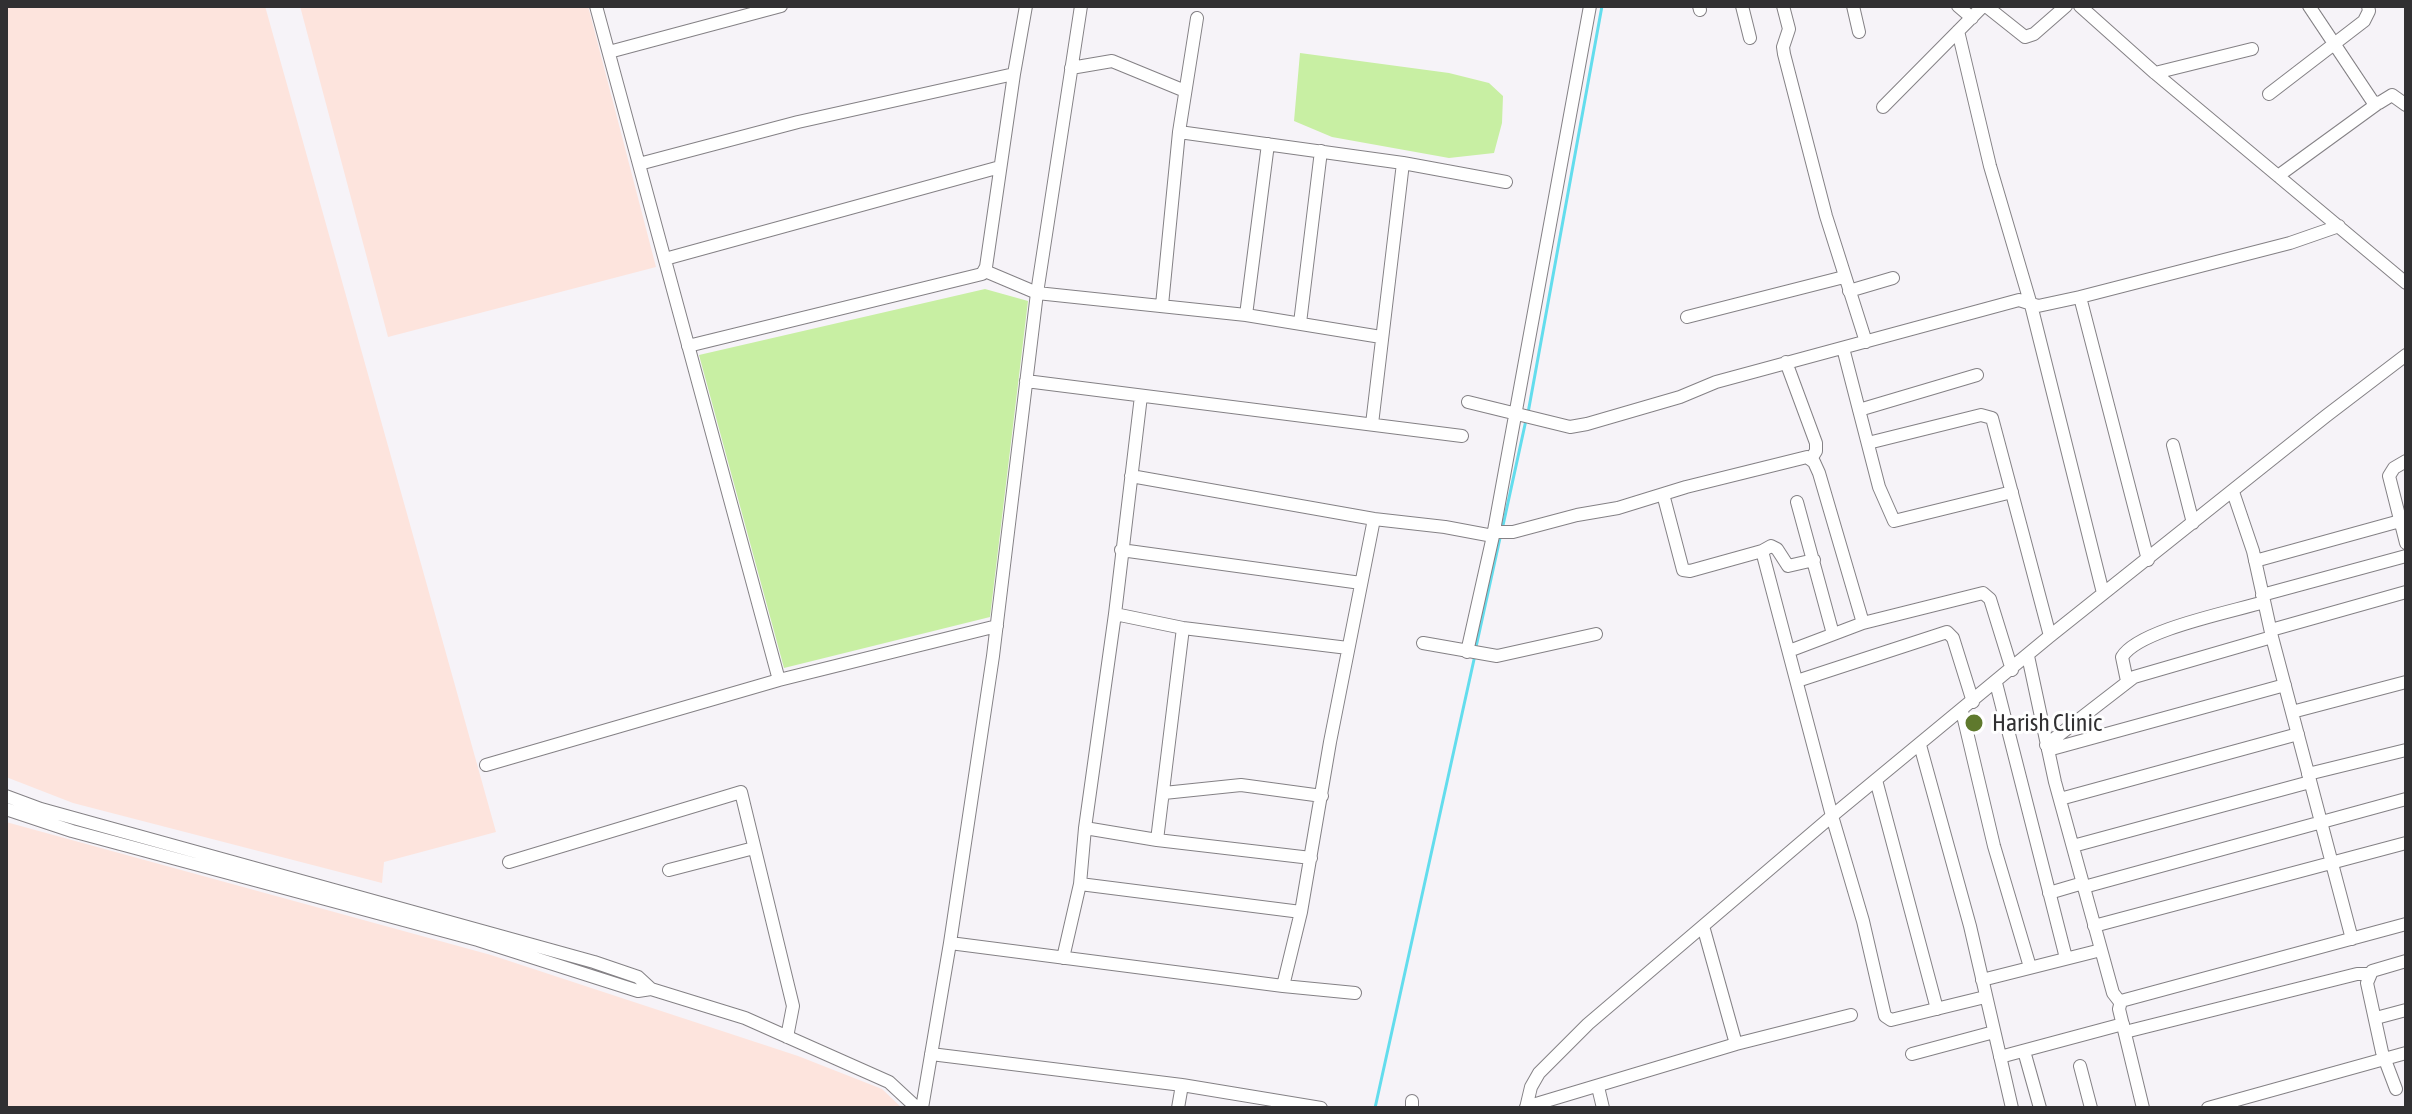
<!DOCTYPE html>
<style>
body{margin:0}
#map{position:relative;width:2412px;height:1114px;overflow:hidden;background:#f6f3f8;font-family:"Asap Condensed",sans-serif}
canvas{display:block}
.frame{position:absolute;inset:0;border:8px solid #313032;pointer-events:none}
</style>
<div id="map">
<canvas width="2412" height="1114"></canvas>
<div class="frame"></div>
</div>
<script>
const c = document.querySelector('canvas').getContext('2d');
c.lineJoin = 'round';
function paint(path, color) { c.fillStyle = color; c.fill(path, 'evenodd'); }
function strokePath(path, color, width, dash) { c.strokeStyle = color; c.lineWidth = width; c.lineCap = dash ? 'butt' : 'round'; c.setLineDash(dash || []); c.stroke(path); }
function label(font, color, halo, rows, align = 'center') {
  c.font = font + ' "Asap Condensed",sans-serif'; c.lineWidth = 6; c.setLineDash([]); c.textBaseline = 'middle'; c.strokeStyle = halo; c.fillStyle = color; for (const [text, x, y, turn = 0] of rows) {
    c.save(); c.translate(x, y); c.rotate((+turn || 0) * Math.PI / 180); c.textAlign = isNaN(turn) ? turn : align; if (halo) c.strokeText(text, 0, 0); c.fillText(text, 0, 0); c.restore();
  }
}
paint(new Path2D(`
 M6,6h259l231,826 -112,30 -2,21 -309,-80 -67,-26z
 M300,6h288l68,261 -268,70z
 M6,822l485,133 307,101 84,33 20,19h-896z`), '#fde4dd');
paint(new Path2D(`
 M1300,53l149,20 40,10 14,13 -1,27 -8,30 -45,5 -117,-21 -38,-16z
 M985,289l43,12 -38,316 -206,51 -85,-313z`), '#c8efa3');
strokePath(new Path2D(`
 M1528,413l74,-407
 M1502,530l24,-110
 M1476,647l24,-109
 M1375,1108l100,-453`), '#63dded', 3);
const minor = new Path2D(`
 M596,6l183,674
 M1699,6l1,4
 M1742,6l8,32
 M1783,6l6,23 -6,18 1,7 42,162 40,126
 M1853,6l6,26
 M1958,6l14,12
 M1986,6l39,31 9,-3 32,-28
 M2080,6l75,67 251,210
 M2309,6l64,96 6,1 13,-8 14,10
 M1958,31l32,135 41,139 72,288
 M609,52l172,-46
 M1071,68l41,-7 73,30
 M2155,73l97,-24
 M2269,94l95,-73 5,-10 -1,-5
 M1883,107l100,-101
 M1179,132l224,31 103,19
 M639,164l159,-42 216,-48
 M2278,176l99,-72
 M665,259l335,-92
 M985,271l52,22 209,22 135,22
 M1849,291l44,-13
 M2080,297l68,263
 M1162,305l17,-173 18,-114
 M1246,315l22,-171
 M1687,317l157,-40
 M1300,323l21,-172
 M688,346l294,-72 4,-7 28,-193 12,-68
 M1843,348l36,139 15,34 118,-29
 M1786,362l30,81v8l-5,8
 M1026,381l436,55
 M1468,402l102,25 17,-3 93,-27 36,-15 303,-82 19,6 42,-9 210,-54 49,-17
 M1859,410l118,-35
 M1372,424l31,-261
 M1868,443l113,-28 11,3 58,218
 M2173,445l20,78
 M2406,461l-12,7 -5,8 17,67
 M1131,476l243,43 71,8 48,9
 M2233,492l20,59 19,86 80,302
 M1663,494l20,76 7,1 72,-20 9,-5 6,3 11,17 26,-6
 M1797,502l36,132
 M1493,532h20l64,-17 41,-7 68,-21 121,-30 7,5 5,11 44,150
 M1121,550l240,33
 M1762,551l70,265 31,105 22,95 6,4 94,-23
 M2255,561l145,-40
 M2262,595l144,-39
 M1115,614l68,14 165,20
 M2271,630l135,-38
 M1423,643l74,13 99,-22
 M1789,651l74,-28 120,-30 7,6 22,71
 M1467,652l26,-116 97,-530
 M2028,656l27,126 58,211 7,9
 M1797,681l150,-49 6,6 20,64
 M2127,681l-5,-24c16,-27 109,-45 142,-55
 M1996,683l70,275
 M1962,711l32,135 36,121
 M2292,712l114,-30
 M1920,745l50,181 42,182
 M2046,745l88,-68 138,-40
 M2048,750l237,-65
 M486,765l293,-85 218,-54
 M2308,774l98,-24
 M1876,780l61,229
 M1164,793l77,-8 81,11
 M6,796l35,13 553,153 44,15 13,12
 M2060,799l238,-65
 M6,809l66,22 406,109 160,51 13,-2 94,29 144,64 28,26
 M1085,828l72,12 154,18
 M1157,840l26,-212
 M2073,846l237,-64
 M509,862l232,-70 52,214 -6,31
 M669,870l85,-22
 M1080,884l221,28
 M2084,887l322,-88
 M2049,893l34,-10
 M1703,926l33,118 115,-29
 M2094,926l312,-83
 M950,943l333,43 72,7
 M1063,958l17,-74 5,-56 30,-214 26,-218
 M1982,980l119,-30
 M1283,986l18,-74 29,-170 44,-223
 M2376,1018l30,-8
 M2125,1032l232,-58h12
 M2024,1051l16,57
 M931,1054l251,31 139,23
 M1912,1054l82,-22
 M2000,1057l123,-33
 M2080,1066l11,42
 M1598,1087l5,21
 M2396,1089l-14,-37 -15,-69 5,-12 34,-10
 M1526,1107l210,-63
 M922,1108l28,-165 43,-287 44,-363 44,-287
 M1178,1108l4,-23
 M1412,1108v-7
 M1526,1108l5,-21 8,-14 49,-49 244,-208 218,-180 276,-220 80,-61
 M2143,1108l-24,-99 2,-8 285,-77
 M2208,1108l198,-55`);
strokePath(minor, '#848185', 14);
strokePath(minor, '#fff', 12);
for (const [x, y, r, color] of [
 [1974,723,10,"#5f792d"]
]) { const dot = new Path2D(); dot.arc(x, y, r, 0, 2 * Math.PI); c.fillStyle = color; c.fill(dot); strokePath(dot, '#fff', 3); }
label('24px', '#313032', '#fff', [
 ["Harish Clinic",1992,723]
], 'left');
</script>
